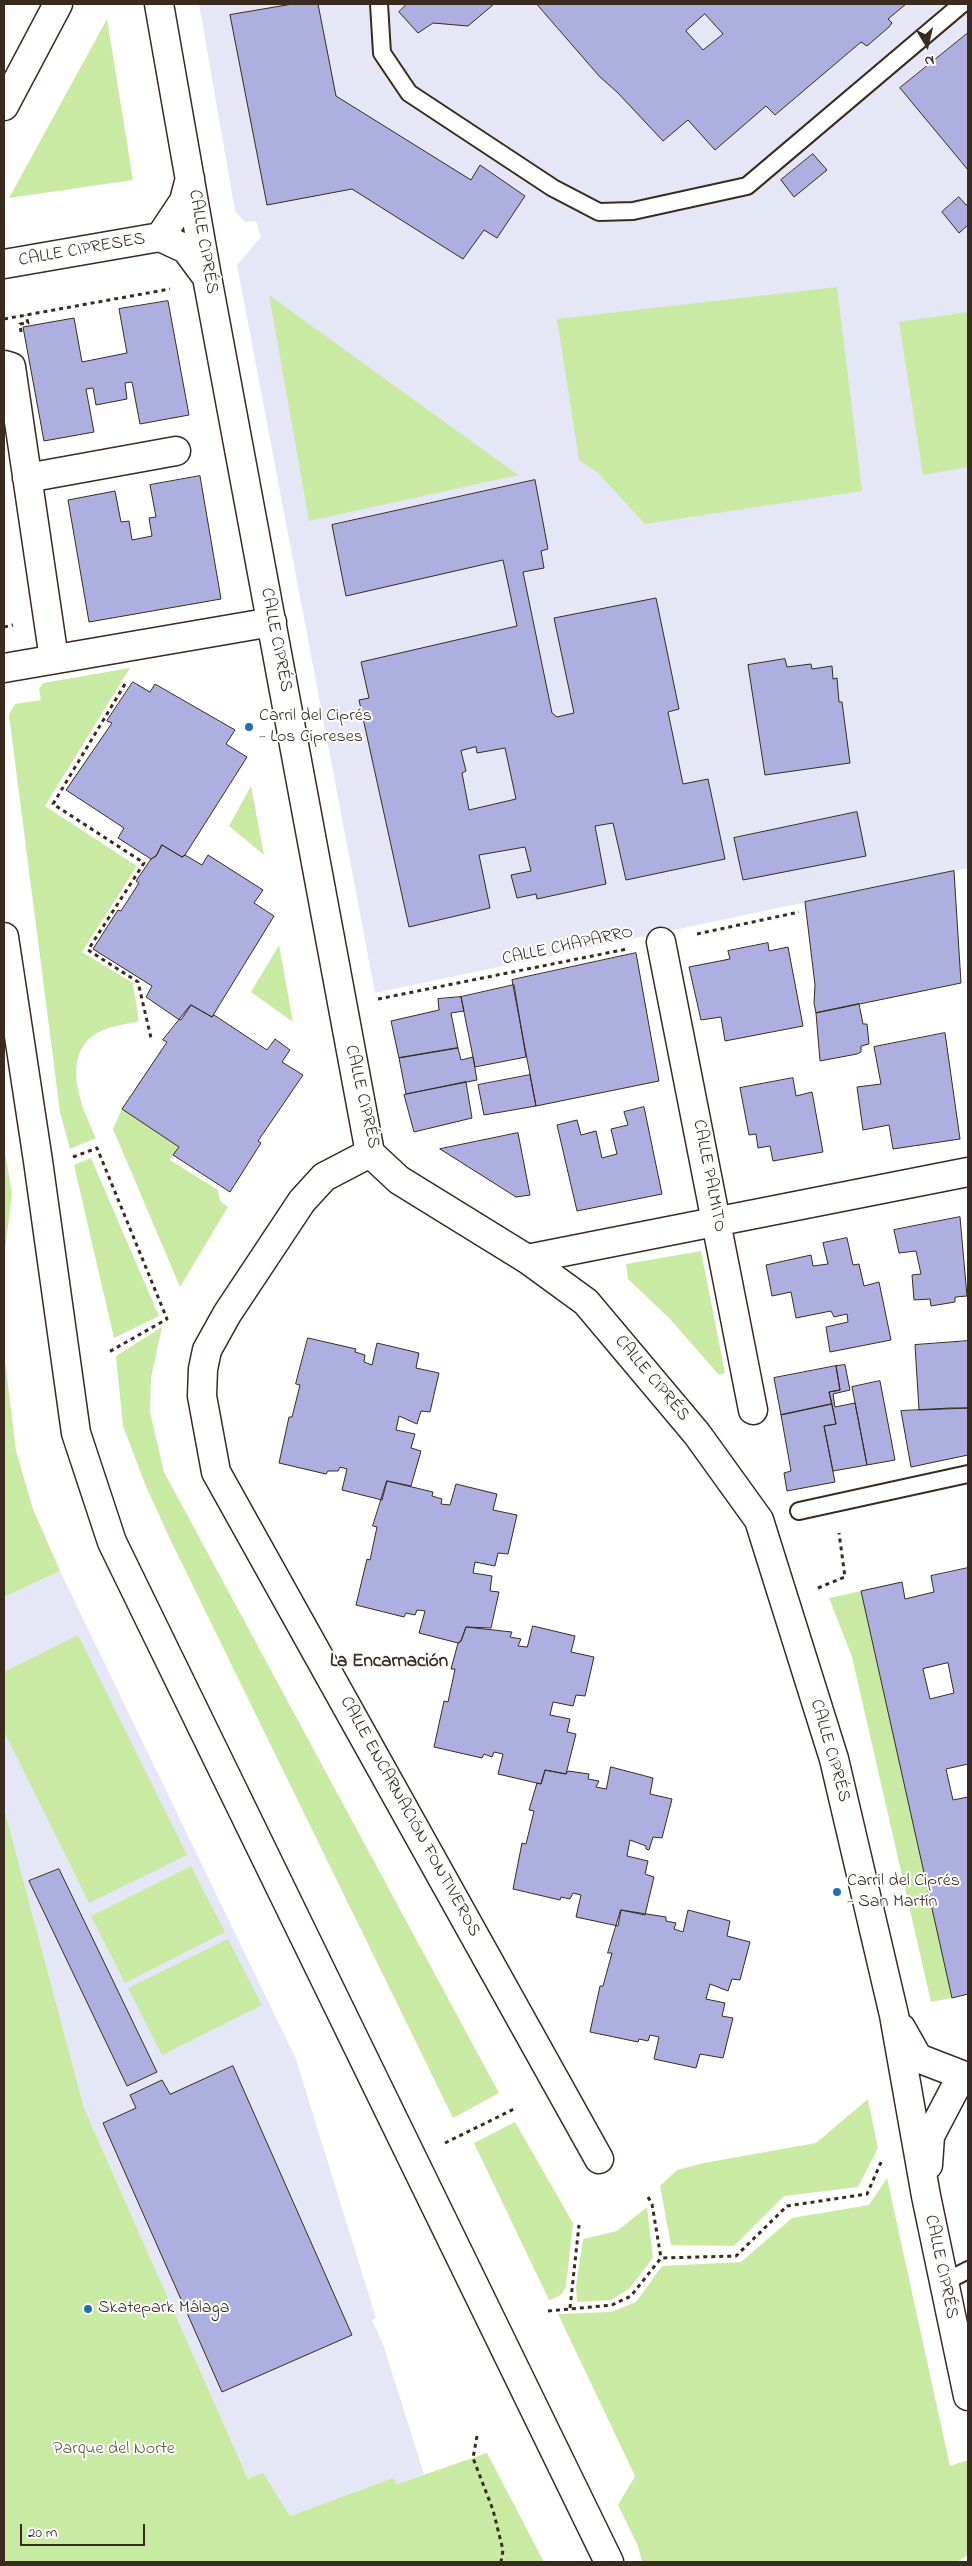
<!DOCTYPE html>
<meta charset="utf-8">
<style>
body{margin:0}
#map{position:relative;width:972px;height:2566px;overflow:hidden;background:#fff;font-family:"Indie Flower",sans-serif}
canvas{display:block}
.frame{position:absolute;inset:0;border:5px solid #3b2a1e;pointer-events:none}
.north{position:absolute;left:902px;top:20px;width:50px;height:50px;-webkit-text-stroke:4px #fff;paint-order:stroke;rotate:171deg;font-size:14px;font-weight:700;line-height:20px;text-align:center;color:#3b2a1e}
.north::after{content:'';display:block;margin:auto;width:18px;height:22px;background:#3b2a1e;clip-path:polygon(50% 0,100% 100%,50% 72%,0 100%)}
.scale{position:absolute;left:20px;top:2524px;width:125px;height:22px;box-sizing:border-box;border:2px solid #3b2a1e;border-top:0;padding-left:6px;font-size:15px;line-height:18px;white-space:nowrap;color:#3b2a1e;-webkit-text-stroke:4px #fff;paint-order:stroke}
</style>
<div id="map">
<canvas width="972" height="2566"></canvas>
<div class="frame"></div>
<div class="north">N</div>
<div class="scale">20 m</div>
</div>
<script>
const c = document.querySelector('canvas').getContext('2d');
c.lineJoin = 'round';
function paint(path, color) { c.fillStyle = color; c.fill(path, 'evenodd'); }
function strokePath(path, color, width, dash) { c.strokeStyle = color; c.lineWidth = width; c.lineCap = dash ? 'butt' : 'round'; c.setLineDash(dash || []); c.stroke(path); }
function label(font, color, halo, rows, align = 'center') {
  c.font = font + ' "Indie Flower",sans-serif'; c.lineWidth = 4; c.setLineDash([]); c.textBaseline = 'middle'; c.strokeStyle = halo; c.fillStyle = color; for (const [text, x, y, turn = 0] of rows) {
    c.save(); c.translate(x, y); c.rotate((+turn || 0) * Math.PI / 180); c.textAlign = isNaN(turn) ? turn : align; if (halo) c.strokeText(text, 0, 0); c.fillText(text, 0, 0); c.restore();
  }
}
paint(new Path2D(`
 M199,4h769v864l-593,125 -138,-728 24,-28 -5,-16 -11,1 -10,-11z
 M60,1571l236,488 80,259 -4,2 11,24 41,130 -27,10 -4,-6 -103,38 -27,-42 -15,5 -164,-371 -80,-300v-211z`), '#e6e7f6');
paint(new Path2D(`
 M107,19l26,161 -124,18z
 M837,287l25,204 -217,33 -47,-51 -19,-13 -22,-141z
 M269,295l249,180 -209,46z
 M968,312v155l-45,8 -24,-153z
 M130,668l-85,138 92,60 -55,86 51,31 6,38c-12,3 -27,5 -38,10 -43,21 -20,75 -5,107l-26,11 -10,-37 -51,-397 6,-11 26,-4 -2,-11 4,-6z
 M251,786l13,69 -35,-29z
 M279,945l14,77 -42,-30z
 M122,1109l57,38 -9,13 48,30 2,11 8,6 -48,80 -67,-158z
 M4,1146l8,48 -8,64z
 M91,1158l68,158 -45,22 -40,-173z
 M701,1251l24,122 -6,2 -49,-56 -42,-40 -2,-15z
 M162,1327l-11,51 -1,34 14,60 335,621 -46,25 -283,-579 -25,-55 -22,-58 -7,-70z
 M4,1352l12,99 17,58 27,62 -56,26z
 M861,1591l91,407 -21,4 -79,-345 -23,-59z
 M78,1635l109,220 -98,48 -85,-172v-59z
 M4,1808l80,300 164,371 15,-6 27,43 103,-38 4,6 90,-31 57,109h-540z
 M191,1866l34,66 -100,51 -34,-67z
 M228,1939l34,66 -100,50 -34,-67z
 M868,2099l10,49 -20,39 -74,9 -50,50 -63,-1 -11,-59 17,-16 27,-7 112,-20z
 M515,2122l58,101 -7,64 -5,8 -12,5 -75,-157z
 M887,2178l63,288 18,-6v95l-11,7h-315l-4,-16 -20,-41 17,-29 -77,-162 53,-2 25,-10 26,-36 79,-4 51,-44 77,-13z
 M647,2207l6,51 -24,31 -18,11 -34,2 -1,-16 7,-47 34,-8z`), '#c8eaa3');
const building = new Path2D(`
 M293,4h25l18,92 135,84 9,-15 45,31 -28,42 -13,-8 -21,29 -111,-70 -85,16 -37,-190z
 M407,4h87l-26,22 -35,-3 -15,10 -19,-21z
 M537,4h369l-18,15 4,4 -3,4 -22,19 -6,-4 -86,73 -9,-9 -51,44 -27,-30 -25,21 -46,-49 -17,-15zM705,14l18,20 -20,16 -17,-19z
 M968,33v137l-68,-82z
 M813,154l14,16 -33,27 -13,-17z
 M959,197l7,8 2,-1v21l-9,8 -17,-21z
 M168,301l21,114 -49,9 -8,-42 -7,1 2,16 -31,6 -3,-17 -7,1 8,43 -50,9 -21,-114 51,-9 8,44 45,-9 -8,-44z
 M200,476l21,123 -132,23 -21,-122 47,-9 6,31 8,-1 3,19 20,-4 -3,-18 7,-1 -6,-32z
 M535,480l13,69 -7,2 3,17 -21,4 29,141 5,4 17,-4 -20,-95 102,-20 23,111 -11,3 15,72 25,-5 17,80 -99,21 -13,-57 -18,3 11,58 -69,15 -1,-5 -19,4 -6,-23 20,-4 -6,-24 -46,8 11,53 -81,19 -50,-227 10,-2 -8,-36 156,-36 -14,-66 -157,36 -14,-71zM476,747l1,6 28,-5 11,51 -47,11 -7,-37 4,-2 -5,-20z
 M785,659l2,8 24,-3 1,5 20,-3 1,13 4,-1 2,24h3l8,61 -85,12 -17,-110z
 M133,682l17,10 5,-8 80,46 -9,14 21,13 -62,98 -3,2 -20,-12 -6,11 -5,3 -33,-21 6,-10 -58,-38 46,-67 -5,-2z
 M857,812l9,44 -123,24 -9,-42z
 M162,845l20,12 3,-2 17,10 6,-10 55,35 -9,13 20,13 -62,101 -21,-12 -10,15 -3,-1 -32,-22 6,-11 -59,-37 25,-39 3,1 18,-28 -3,-2 15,-22 5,-3z
 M954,871l7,112 -145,30 -2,-10 1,-18 -10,-83z
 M768,943l1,8 19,-4 15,79 -78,15 -4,-24 -20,3 -12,-53 41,-8 -2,-8z
 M636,953l23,128 -123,25 -24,-126z
 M514,985l12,72 -51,10 -14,-70z
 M461,997l3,14 -13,2 7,35 -59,10 -8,-37 48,-11 -1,-11z
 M859,1004l4,20h4l2,20 -8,2v6l-4,2 -37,7 -4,-48z
 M191,1005l21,12 2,-2 53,35 8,-11 15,11 -8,12 21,13 -45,66 3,2 -31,49 -57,-37 6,-8 -57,-38 45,-67 -4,-2z
 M945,1033l15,106 -67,10 -4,-24 -26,5 -6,-43 24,-3 -7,-37z
 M458,1048l3,12 12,-3 4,23 -71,14 -7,-36z
 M530,1075l6,31 -52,9 -6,-30z
 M793,1078l3,18 16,-4 11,60 -50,9 -3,-15 -12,2 -2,-14 -7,1 -9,-47z
 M466,1082l6,36 -58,14 -10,-37z
 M644,1107l18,87 -85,17 -20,-86 20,-5 4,15 15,-4 6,27 15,-4 -6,-25 17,-4 -4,-13z
 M518,1133l12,62 -14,2 -76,-48z
 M960,1217l7,79 -12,1v5l-24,4 -1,-7 -16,1 -2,-25 9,-1 -5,-23 -17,2 -5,-23z
 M847,1238l6,27 6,-1 5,22 15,-4 12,58 -61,12 -4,-25 22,-5 -1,-8 -13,3 -3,-6 -35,7 -5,-26 -19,4 -6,-31 45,-10 2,11 15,-2 -5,-21z
 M308,1338l48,11 -1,3 10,3 -1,7 8,3 5,-22 42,10 -3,15 23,5 -9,39 -9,-1 -4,13 -18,-8 -3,14 19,4 -4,14 10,3 -10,35 -24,-5 -5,19 -40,-10 5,-21 -7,-2 -2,4h-10l-2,3 -47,-11 10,-46h3l8,-32 -4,-1z
 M968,1341v67l-49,2 -4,-65z
 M845,1365l5,25 -17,4 2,13 20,-4 12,62 -34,6 -9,-45 12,-2 -7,-32 11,-2 -4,-24z
 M836,1366l4,24 -11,2 3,12 -51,11 -7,-37z
 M880,1381l15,79 -28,5 -15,-78z
 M832,1404l4,20 -12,2 11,56 -48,9 -3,-18 7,-2 -10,-56z
 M951,1408h17v47l-57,12 -10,-56z
 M387,1481l46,11 -1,4 10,3 -1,5 9,1 6,-21 41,10 -4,16 24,5 -9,39 -10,-1 -3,13 -20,-4 -2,11 19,3 -2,15 9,1 -8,36 -25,-1 -5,14 -3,2 -39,-10 6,-22 -8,-1 -2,5 -9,-2 -2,4 -48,-12 11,-46 3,1 7,-33 -4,-1z
 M968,1568v196l-22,5 7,31 15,-3v197l-16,4 -91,-407 41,-9 3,17 29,-7 -3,-16zM948,1663l6,30 -24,6 -7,-30z
 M533,1626l42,10 -4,16 23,5 -9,39 -9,-1 -3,11 -20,-4 -3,13 20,4 -3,13 9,2 -10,40 -21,-4 -4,14 -43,-10 5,-20 -9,-2 -2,5 -8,-3 -2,4 -48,-11 10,-46 4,1 7,-33h-4l7,-26 3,-2 5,-14 46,5 -2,5 11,2 -3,7 9,1z
 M611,1767l42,11 -3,16 22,5 -10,39 -9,-1 -4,13 -3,-1v-3l-16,-6 -3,16 21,5 -3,13 9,3 -9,38 -24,-5 -3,16 -42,-9 5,-22 -8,-2 -3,6 -9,-2 -1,3 -47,-11 9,-46 4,1 8,-33 -5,-1 8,-27 4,1 4,-14 21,4 2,-3 21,3 -1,5 11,2 -3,6 10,2z
 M59,1869l98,203 -30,14 -98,-205z
 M621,1910l45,7v4l10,2 -2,6 9,3 5,-22 42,11 -3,15 23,6 -10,38 -8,-1 -4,12 -18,-7 -4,15 19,4 -3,13 11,2 -10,40 -23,-4 -4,14 -42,-9 5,-22 -9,-2 -2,6 -9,-2 -1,3 -48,-10 10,-46h3l9,-33h-4z
 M233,2066l119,269 -130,57 -119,-269 33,-15 -6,-13 32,-15 8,14z`);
paint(building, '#acafe0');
strokePath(building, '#3b2a1e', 1);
const lane = new Path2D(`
 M379,4l3,49 27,40 144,95 46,24 34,-1 114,-25 215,-182
 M799,1511l169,-37
 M943,2283l25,-13`);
const street = new Path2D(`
 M4,365l7,2 43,292
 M27,478l149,-27
 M661,942l92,468
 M370,1153l-46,24 -22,24 -75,113 -20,36 -4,19 -1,27 14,76 383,687
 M527,1259l441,-87`);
const secondary = new Path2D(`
 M159,4l48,273 163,876 29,27 128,79 59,43 111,132 62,86 75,239 60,256 32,181 42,200
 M4,106l54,-102
 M160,237l24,-36 6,-23
 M4,264l156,-27 26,12 20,27
 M4,668l268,-46
 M4,937l34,224 38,272 36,109 497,1020
 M901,2028l17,30 44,17
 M928,2165l2,-29 32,-61`);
strokePath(lane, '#3b2a1e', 20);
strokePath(street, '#3b2a1e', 31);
strokePath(secondary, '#3b2a1e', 31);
strokePath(new Path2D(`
 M4,319l166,-30
 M21,332l-1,-8 8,-1 -2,-8
 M4,627l9,-2
 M125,684l-72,120 91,59 -56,87 50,32 13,56
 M697,934l102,-22
 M378,999l249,-50
 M73,1157l24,-9 70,171 -60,34
 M818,1588l27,-11 -6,-44
 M445,2143l69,-34
 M648,2197l4,7 9,54
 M570,2308l9,-83
 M548,2311l64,-6 19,-9 30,-38 75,-2 51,-50 80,-12 15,-34
 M477,2436l-4,22 20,52 10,40 -2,12`), '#3b2a1e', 3, [4, 4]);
strokePath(lane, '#fff', 16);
strokePath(street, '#fff', 28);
strokePath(secondary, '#fff', 28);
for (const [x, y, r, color] of [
 [249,727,5,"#1f6fb2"],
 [837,1892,5,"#1f6fb2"],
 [88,2309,5,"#1f6fb2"]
]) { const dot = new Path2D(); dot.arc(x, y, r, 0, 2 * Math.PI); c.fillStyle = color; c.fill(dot); strokePath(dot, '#fff', 2); }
label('18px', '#3b2a1e', '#fff', [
 ["CALLE CIPRÉS",202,242,80],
 ["CALLE CIPRESES",82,251,-10],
 ["CALLE CIPRÉS",275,640,79],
 ["CALLE CHAPARRO",568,947,-12],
 ["CALLE CIPRÉS",361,1097,77],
 ["CALLE PALMITO",708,1176,79],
 ["CALLE CIPRÉS",651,1379,50],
 ["CALLE CIPRÉS",829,1751,74],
 ["CALLE ENCARNACIÓN FONTIVEROS",409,1817,61],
 ["CALLE CIPRÉS",940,2267,78]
]);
label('18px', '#3b2a1e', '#fff', [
 ["Carril del Ciprés",259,717],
 ["- Los Cipreses",259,738],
 ["Carril del Ciprés",847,1882],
 ["- San Martín",847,1903],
 ["Skatepark Málaga",98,2309]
], 'left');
label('18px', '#5e5a3f', '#fff', [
 ["Parque del Norte",114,2450]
]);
label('bold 19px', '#3b2a1e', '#fff', [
 ["La Encarnación",389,1663]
]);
</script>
